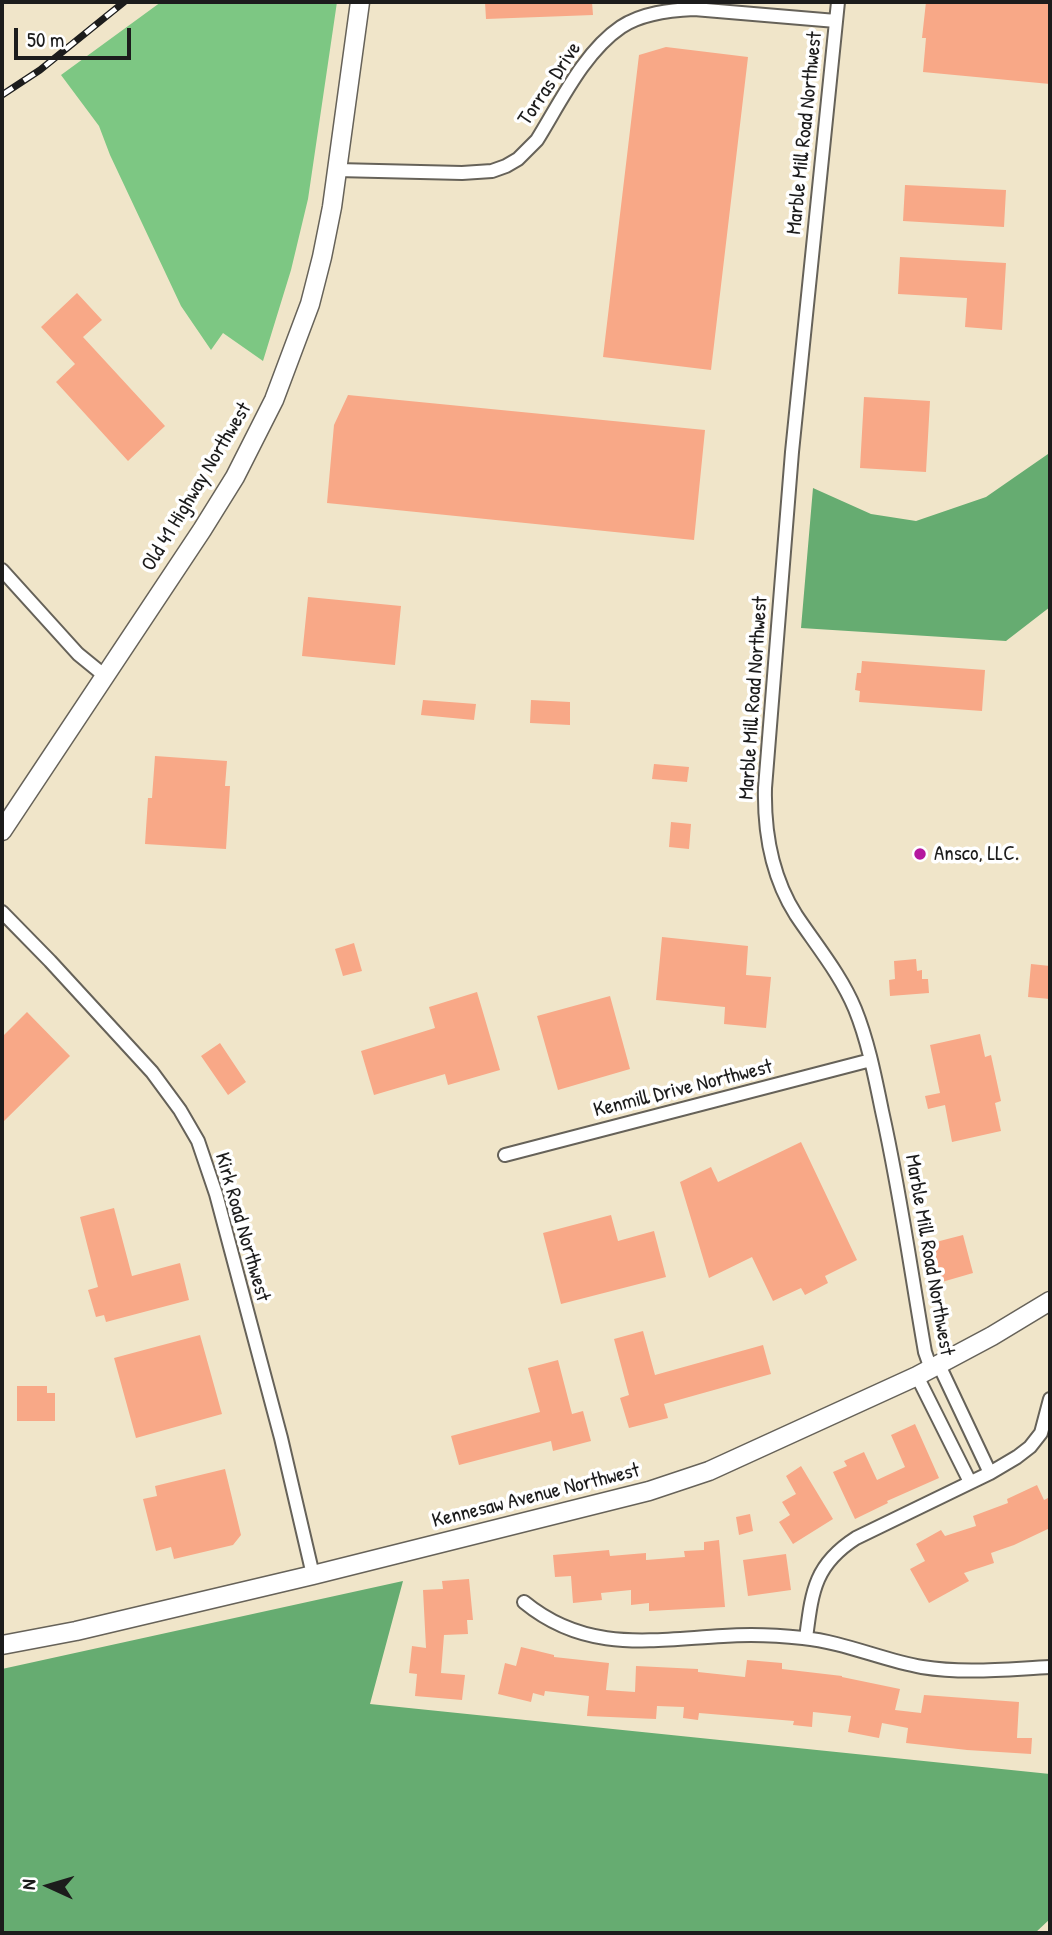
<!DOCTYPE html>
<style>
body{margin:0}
#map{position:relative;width:1052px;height:1935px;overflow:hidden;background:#f0e5c9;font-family:"Patrick Hand",sans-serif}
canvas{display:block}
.frame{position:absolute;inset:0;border:4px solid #1c1c1c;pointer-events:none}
.north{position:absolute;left:14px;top:1851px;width:70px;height:70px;-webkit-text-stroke:5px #fff;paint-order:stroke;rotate:274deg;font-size:19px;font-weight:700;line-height:28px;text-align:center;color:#1c1c1c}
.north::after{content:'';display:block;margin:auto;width:24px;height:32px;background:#1c1c1c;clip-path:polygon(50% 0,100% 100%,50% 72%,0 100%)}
.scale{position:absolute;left:14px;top:28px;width:117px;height:32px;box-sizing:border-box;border:4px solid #1c1c1c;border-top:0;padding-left:9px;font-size:21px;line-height:24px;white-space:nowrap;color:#1c1c1c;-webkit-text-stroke:5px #fff;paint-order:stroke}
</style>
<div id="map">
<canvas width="1052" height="1935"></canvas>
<div class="frame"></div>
<div class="north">N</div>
<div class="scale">50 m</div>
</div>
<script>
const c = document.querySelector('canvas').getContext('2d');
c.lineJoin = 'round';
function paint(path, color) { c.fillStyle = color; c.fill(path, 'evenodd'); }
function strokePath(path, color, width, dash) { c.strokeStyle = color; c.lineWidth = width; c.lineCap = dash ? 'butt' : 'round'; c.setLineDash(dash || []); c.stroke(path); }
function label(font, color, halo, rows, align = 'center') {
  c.font = font + ' "Patrick Hand",sans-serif'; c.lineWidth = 7; c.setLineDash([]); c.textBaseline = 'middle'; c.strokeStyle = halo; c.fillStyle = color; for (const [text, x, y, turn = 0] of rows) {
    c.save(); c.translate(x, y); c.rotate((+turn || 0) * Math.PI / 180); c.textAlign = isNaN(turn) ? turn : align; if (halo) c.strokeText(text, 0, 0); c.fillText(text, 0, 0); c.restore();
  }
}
paint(new Path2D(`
 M161,2h176l-29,197 -17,71 -28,91 -40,-28 -12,17 -30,-44 -71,-151 -11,-29 -38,-51z`), '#7dc783');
paint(new Path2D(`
 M1050,449v158l-44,34 -205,-13 12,-140 58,26 45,7 70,-24 62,-43z
 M403,1581l-33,123 680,70v145l-15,14h-1033v-264z`), '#66ac71');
paint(new Path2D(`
 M485,2h107l1,13 -107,4z
 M926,2h124v82l-127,-12 3,-34h-4z
 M666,47l82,10 -37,313 -108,-13 36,-302z
 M905,185l101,5 -2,37 -101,-6z
 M900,257l106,6 -4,67 -37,-3 2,-29 -69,-4z
 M77,293l25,27 -19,17 82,89 -37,35 -72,-79 19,-18 -34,-37z
 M348,395l357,35 -11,110 -367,-37 7,-78z
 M864,397l66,4 -4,71 -66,-4z
 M308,597l93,9 -6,59 -93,-9z
 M862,661l123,9 -3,41 -123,-9 1,-11 -5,-1 2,-17h4z
 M423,700l53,4 -2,16 -53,-5z
 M531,700l39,2v23l-40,-2z
 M155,756l72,5 -2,25h5l-4,63 -81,-5 3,-46h4z
 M654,764l35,3 -2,15 -35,-3z
 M671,822l20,2 -2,25 -20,-2z
 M662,937l86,9 -2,29 25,2 -5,51 -42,-4 1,-17 -69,-7z
 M354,943l8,28 -19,5 -8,-27z
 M916,959l1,12 5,-1v9h6l1,14 -39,3 -1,-16 6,-1 -1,-18z
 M1031,964l19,2v33l-22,-2z
 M477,992l23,78 -52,15 -3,-11 -71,21 -13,-44 74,-23 -6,-21z
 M610,996l20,73 -72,21 -21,-74z
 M27,1012l43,44 -68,67v-86z
 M980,1034l5,23 6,-2 10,46 -6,2 6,28 -49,11 -7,-37 -17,4 -3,-13 15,-3 -10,-48z
 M220,1043l26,39 -18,13 -27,-39z
 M801,1142l56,118 -32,16 3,7 -23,12 -4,-7 -28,13 -21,-44 -43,21 -29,-96 31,-15 7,15z
 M114,1208l18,68 48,-13 9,37 -83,22 -2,-7 -8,2 -8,-27 10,-3 -18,-70z
 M611,1215l7,26 36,-10 12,46 -105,27 -18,-71z
 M963,1235l10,38 -31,9 -10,-39z
 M643,1331l12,44 108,-30 8,29 -107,30 4,14 -39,10 -9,-30 9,-3 -15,-56z
 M200,1335l22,79 -86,24 -22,-80z
 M558,1360l14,54 11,-3 8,30 -38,10 -2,-10 -92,24 -8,-29 89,-24 -12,-44z
 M17,1386h30v7h8v28h-38z
 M915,1424l24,54 -52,23 1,2 -33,16 -22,-47 14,-6 -3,-5 20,-9 13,28 28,-13 -14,-32z
 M801,1466l32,53 -40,25 -14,-22 11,-7 -8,-13 14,-8 -10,-18z
 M225,1469l16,66 -8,10 -59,14 -3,-12 -15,4 -13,-52 14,-3 -2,-10z
 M1037,1485l7,15 6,-3v31l-36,17 -23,8 3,10 -30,10 5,8 -40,22 -19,-34 15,-8 -9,-17 25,-14 4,6 31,-10 -3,-10 35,-13 -1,-4z
 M750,1514l3,17 -14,4 -3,-18z
 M719,1540l6,67 -76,4v-8l-18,2v-15l-30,3 1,7 -29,3 -2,-27 -16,1 -2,-22 56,-5 1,6 36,-3v7l39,-3 -1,-6 20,-1v-8z
 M786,1554l5,36 -43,6 -5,-36z
 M469,1579l4,41h-6l1,14 -24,1 -3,38 24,2 -3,25 -47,-4 2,-22 -8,-1 3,-27 14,2 -3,-58 20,-1 -1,-8z
 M521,1647l33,8v2l55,6 -3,27 29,2 1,-26 62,3v3l47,5 2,-17 35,3v6l60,7v1l58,12 -5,21 26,3 3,-18 95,7 -2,36h15l-1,16 -64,-4 -61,-7 2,-15 -26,-5 -3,15 -31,-6 3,-16 -38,-4 -1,15 -19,-2 1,-4 -95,-8 -1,7 -15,-2 1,-11 -27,-1 -1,13 -69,-3 2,-20 -44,-5 -1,5 -11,-3 -2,9 -33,-8 7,-31 11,3z`), '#f8a887');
const street = new Path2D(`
 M838,2l-46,450 -27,336c-1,44 7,89 31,127 20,30 45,60 59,94 13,32 20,68 27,102 18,80 29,161 43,241l6,17
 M337,170l125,3 30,-2 14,-5 12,-7 19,-19c23,-37 47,-88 84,-113 21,-14 49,-17 73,-18l142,12
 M2,570l76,84 27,22
 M2,912l48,49 102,111 28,38 18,31 18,53 65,244 32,137
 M505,1155l366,-95
 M939,1365l51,108
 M917,1376l53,106
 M524,1602c62,51 126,38 199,34 27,-2 53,-1 80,2 41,4 79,22 119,29 43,7 86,2 128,0
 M806,1638c6,-46 8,-73 50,-100l134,-65 27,-16 13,-10 11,-14 9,-34`);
const secondary = new Path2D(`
 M2,831l200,-301 33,-53 39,-77 36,-96 12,-47 10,-50 28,-205
 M2,1645l74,-14 237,-56 336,-84 60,-20 208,-95 75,-40 58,-35`);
strokePath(street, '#666259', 16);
strokePath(secondary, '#666259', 21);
strokePath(street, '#fff', 12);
strokePath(secondary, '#fff', 18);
const rail = new Path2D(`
 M2,95l38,-25 84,-68`);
strokePath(rail, '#1c1c1c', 7);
strokePath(rail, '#fff', 4.5, [13]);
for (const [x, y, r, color] of [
 [920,854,7,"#b5179e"]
]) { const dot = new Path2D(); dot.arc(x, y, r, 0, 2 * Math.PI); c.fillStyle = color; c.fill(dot); strokePath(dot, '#fff', 2.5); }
label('21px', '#1c1c1c', '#fff', [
 ["Torras Drive",550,84,-56],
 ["Marble Mill Road Northwest",805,133,-84],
 ["Old 41 Highway Northwest",197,487,-59],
 ["Marble Mill Road Northwest",754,698,-86],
 ["Kenmill Drive Northwest",683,1089,-14],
 ["Kirk Road Northwest",242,1227,74],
 ["Marble Mill Road Northwest",929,1255,80],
 ["Kennesaw Avenue Northwest",536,1496,-14]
]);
label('21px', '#1c1c1c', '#fff', [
 ["Ansco, LLC.",934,854]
], 'left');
</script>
